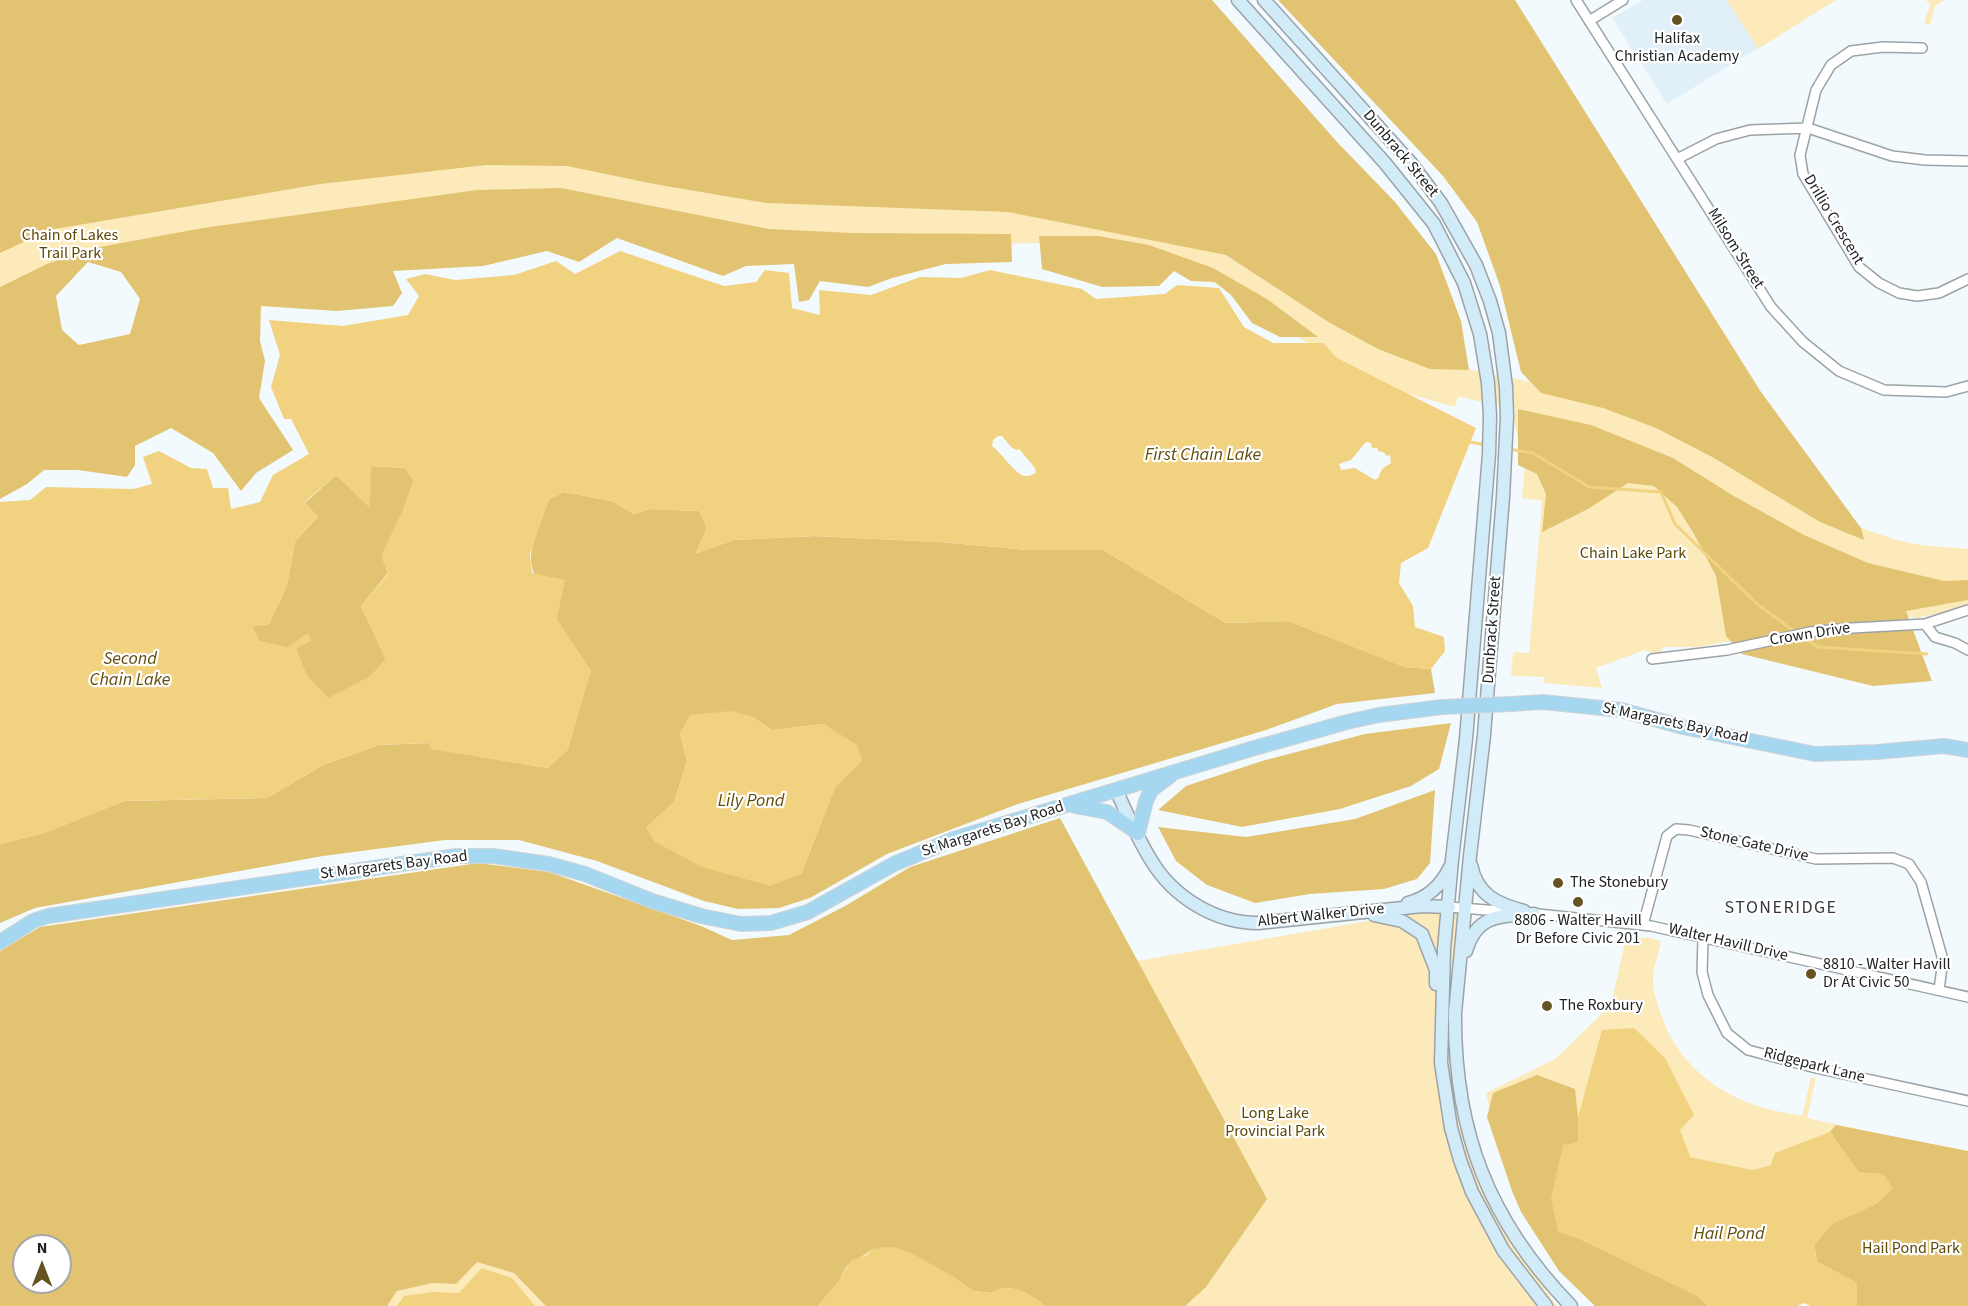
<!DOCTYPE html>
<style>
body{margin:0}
#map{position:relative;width:1968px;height:1306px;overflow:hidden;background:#f3fafe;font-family:"Source Sans 3",sans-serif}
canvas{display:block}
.north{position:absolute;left:12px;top:1234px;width:60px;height:60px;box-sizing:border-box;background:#fff;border:2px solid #a6a7a8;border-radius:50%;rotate:0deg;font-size:16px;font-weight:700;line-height:24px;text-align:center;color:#212425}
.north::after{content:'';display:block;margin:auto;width:21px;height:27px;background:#655321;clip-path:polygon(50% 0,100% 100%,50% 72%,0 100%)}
</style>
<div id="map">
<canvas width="1968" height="1306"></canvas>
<div class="north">N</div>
</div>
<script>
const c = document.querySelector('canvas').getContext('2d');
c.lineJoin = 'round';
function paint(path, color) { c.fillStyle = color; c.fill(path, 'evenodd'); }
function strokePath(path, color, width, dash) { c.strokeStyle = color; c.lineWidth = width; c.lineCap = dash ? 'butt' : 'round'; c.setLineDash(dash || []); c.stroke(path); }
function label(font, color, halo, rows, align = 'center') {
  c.font = font + ' "Source Sans 3",sans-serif'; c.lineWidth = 4.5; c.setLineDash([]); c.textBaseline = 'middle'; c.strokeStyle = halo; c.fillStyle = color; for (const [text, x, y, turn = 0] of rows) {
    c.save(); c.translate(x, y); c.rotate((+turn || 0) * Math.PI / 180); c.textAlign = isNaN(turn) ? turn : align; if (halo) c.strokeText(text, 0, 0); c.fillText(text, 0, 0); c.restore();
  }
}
paint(new Path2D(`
 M1643,0h193l-169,104 -55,-86z`), '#e1f0f8');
paint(new Path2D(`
 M1727,0h109l-78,49z
 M1926,0h19l-10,6 -5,19 -6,-2 6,-18z
 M495,158l547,44 124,19 281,144 144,29 259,130 47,16 23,5 48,4v59l-51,10 -12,-2 -64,2 -141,29h-37l-4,9 -14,-6 -49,18 6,20 -58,-5v-6l-33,-1 2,-24 16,1 13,-152 -20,-3 3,-36 -12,-43 2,-11 -57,-11 -3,10 -61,-17 -78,-41 -82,-55 -32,-17 -139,-34 -203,2 -160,-19 -606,34 -29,9 -65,27v-45l41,-18 51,-14z
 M1460,905l1,207 62,146 34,48h-512l-12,-10 -186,-30 -9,16 -20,24h-818v-25l60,1 1054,-317z
 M1626,938h24l11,3c-2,11 -7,24 -8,36 -1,13 5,28 9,40 15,45 55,77 99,90 13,4 27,6 41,9l9,-39 5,1 -9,40 161,35 -111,153v-23l-24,-60 45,-20 -19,-30 -87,-8 -19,5 -64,-13 -9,-27 -122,101 22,8 116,56 12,11h-102l-111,-172 -9,-41 69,-34 56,-54z`), '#fceaba');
paint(new Path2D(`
 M0,0h1212l125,142 58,60 41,52 25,67 8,49 -39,-1 -52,-20 -48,-26 -104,-68 -218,-43 -242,-9 -112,-19 -87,-18 -81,-1 -165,19 -272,46 -49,23z
 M1278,0h237l246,392 100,136 3,12 -44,-18 -106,-64 -58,-30 -53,-20 -62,-15 -20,-21 -21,-86 -23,-64 -34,-46z
 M561,188l208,41 83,4 159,1 1,28 -66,2 -54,14 -24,9 -48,-6 -11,19 -10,2 -5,-38 -48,2 -23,10 -106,-38 -38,24 -32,-11 -64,15 -90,5 9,22 -9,13 -56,5 -76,-5 -1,35 5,20 -6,37 34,52 -37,23 -15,18 -28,-38 -42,-25 -36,18v19l-8,12 -49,-7h-34l-17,14 -27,15v-212l47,-23 42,-15 114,-21 274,-38zM88,262l33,10 19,27 -10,35 -51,11 -17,-15 -6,-34z
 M1039,236h59l51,9 64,23 54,31 51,38h-38l-28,-14 -21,-28 -16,-13 -24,-1 -17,-10 -15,15 -57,1 -60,-18z
 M1518,409l73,16 82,33 59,37 72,40 64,28 76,18 24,-1v20l-62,11 26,70 -59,5 -131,-32 -16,-18 -10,-60 -22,-42 -17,-27 -23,-21 -26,-3 -40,26 -46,23 4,-38 -9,-20 -19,-9z
 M370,466l35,2 9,13 -9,24 -17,68 -27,33 25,53 -15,17 -43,23 -22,-24 -10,-26 13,-16 -22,15 -28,-7 -7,-15 17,-2 18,-39 8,-44 23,-24 -13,-14 31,-28 34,32z
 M564,492l48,9 22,13 15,-5 50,2 8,17 -11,25 38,-13 80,-4 126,6 89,8h74l123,73 63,-2 116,46 26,2 4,24 -98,11 -71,26 -248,74 -131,50 -77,44 -31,10 -41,1 -34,-8 -107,-40 -78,-21h-74l-122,16 -288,52 -35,15v-79l44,-11 80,-32 143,-3 56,-33 56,-20 50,-2 53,14 66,11 43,-97c-17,-27 -61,-84 -60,-114 0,-14 13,-44 18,-58zM751,716l21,14 52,-6 38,36 -27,27 -34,87 -155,-46 28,-26 13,-40 -7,-29z
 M1451,723l-12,46 -28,17 -71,23 -98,18 -84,-17 28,-24 76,-25 103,-27z
 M1435,790l-5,73 -13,16 -33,10 -74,5 -55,9 -48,-18 -31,-24 -18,-34 88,10 109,-18z
 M1060,818l207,381 -61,88 -21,19h-140c-14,-11 -36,-26 -53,-13l-19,-2 -20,-14 -27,-15 -53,-13 -26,17 -9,16 -20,24h-272l-32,-33 -37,-11 -21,22 -24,-1 -35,8 -10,15h-387v-355l40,-24 438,-64 71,9 152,54 31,14 57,-5 56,-29 65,-39zM24,1246h36v36h-36z
 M1537,1075l38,14 3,28v25l-20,89 22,8 116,56 12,11h-113l-36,-35 -38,-59 -9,-21 -25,-74 6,-24z
 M1836,1125l132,26v155h-111v-23l-40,-21 -3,-18 19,-21 45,-20 5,-29 -24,-1 -29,-41z`), '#e2c372');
paint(new Path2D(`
 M620,251l104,35 32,-4 9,-12 24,3 3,35 28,7 -1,-25 52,5 49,-18 41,1 29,-8 92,19 14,10 69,-5 12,-9 42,3 25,39 29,16h50l14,15 139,70 -48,120 -27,15 -2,20 14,23 2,21 29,10 1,14 -14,18 -26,-2 -116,-46 -63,2 -123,-73h-74l-89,-8 -126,-6 -80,4 -38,13 11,-25 -8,-17 -50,-2 -15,5 -22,-13 -48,-9 -15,7 -19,55 2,19 33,7 -8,39 34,52 -23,79 -20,18 -118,-19 -1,-6 -50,2 -56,20 -56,33 -143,3 -80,32 -44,11v-342l30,-2 16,-13 87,2 19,-5 -9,-27 16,-6 32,17 16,1 6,19h15l3,21 29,-7 13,-27 36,-21 -18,-35h-7l-13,-32 9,-32 -11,-35 74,6 65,-11 11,-19 -13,-17 19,-5 30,6 59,-5 42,-14 19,13zM998,436h4l10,12 5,2 2,-1 16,19 1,5c-3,1 -6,3 -10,3 -9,1 -25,-24 -34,-30l1,-6zM1366,442l5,1 1,5h5l1,3 7,2 1,3 4,-1 1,8 -9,6 -4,9 -3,2 -20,-12 -14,2 -2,-6 12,-4zM371,466l34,2 8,13 -8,24 -24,51 7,18 -27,32 25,53 -15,17 -43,22 -22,-23 -10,-26 15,-8 -2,-8 -22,14 -28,-6 -7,-15 17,-2 18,-39 8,-44 23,-24 -13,-15 31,-27 34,33z
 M731,711l20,5 21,14 52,-6 33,21 5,16 -27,26 -34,87 -31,12 -68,-19 -47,-25 -9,-14 28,-26 13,-40 -7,-29 10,-18z
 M1634,1028l31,30 29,57 -14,15 10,27 63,13 18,-5 4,-12 55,-21 29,40 24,2 10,14 -15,15 -45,20 -19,21 3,18 40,21v23h-46l-8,-3 -5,3h-90l-12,-11 -116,-56 -22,-7 -7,-34 12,-53 15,-3v-25l24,-87z
 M885,1247h9l19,7 41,23 19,14 19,2c17,-13 39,2 53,13h-227l20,-24 13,-21 16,-6 6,-6z
 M482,1268l30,10 23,28h-138l7,-10 29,-4 26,1z`), '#f1d280');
strokePath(new Path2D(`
 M1470,442l16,3
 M1508,449l25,4 56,34 72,5 14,32 82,80 40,29
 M1803,637l15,10 109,7`), '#f1d280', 3);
const street = new Path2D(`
 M1576,0l195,307 32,35 36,29 45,19 62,2 22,-6
 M1589,21l34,-21
 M1922,48l-39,-1 -32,4 -20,14 -15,25 -16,65 3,19 56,93 20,16 20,10 18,3 22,-3 29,-14
 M1677,159l39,-20 34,-9 58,-2 84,28 33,4 43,1
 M1925,624l10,13 20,6 13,7
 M1652,659l75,-9 83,-18 42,-4 73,-4 43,-14
 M1449,907l63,5
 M1529,913l122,13 317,71
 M1643,925l24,-89 9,-7 13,1 127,29 77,-1 16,6 12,18 22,78 -4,30
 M1703,939l-1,33 6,23 19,38 21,17 68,18 152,33`);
const secondary = new Path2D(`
 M1238,0l147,163 49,61 30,59 16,51 8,49 2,33 -1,38 -23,285 -14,121 -8,89 -3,114 10,65 9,32 12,32 31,58 43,56
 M1264,0l147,163 30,40 35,62 14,36 9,32 7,54 1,30 -4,80 -19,238 -14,121 -15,157c-1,119 34,208 116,293
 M1116,790c11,23 21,48 35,70 22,37 64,63 107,63l164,-17 27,1
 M1471,865c6,30 26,39 53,46
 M1408,903c20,-5 33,-17 42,-36
 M1374,915l28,6 20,13 14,36v14
 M1466,951c11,-37 34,-35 68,-37`);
const primary = new Path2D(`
 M1511,704l32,-2 78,8 62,17 132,27 61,-2 68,-6 24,4
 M1075,806l32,6 31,21 8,-32 5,-11 19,-14
 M0,942l33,-21 15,-5 408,-60h37l56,8 36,10 67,27 49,15 40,8 30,-1 37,-11 86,-48 60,-25 297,-90 96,-27 32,-7 63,-8`);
strokePath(street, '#9ca3a7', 12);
strokePath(secondary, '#9ca3a7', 15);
strokePath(primary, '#d3d3d3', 16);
strokePath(street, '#fff', 9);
strokePath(secondary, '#d2ebf8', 12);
strokePath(primary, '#a5d7f1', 14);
const primaryBridge = new Path2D(`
 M1442,707l69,-3`);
strokePath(primaryBridge, '#d3d3d3', 16, []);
strokePath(primaryBridge, '#a5d7f1', 14);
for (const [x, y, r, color] of [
 [1677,20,6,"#655321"],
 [1558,883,6,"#655321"],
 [1578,902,6,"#655321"],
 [1811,974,6,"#655321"],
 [1547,1006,6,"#655321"]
]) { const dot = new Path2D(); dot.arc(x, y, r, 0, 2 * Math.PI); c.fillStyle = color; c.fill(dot); strokePath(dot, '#fff', 2); }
label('16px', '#212425', '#fff', [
 ["Halifax",1677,39,"center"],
 ["Christian Academy",1677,57,"center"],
 ["The Stonebury",1570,883],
 ["8806 - Walter Havill",1578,921,"center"],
 ["Dr Before Civic 201",1578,939,"center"],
 ["8810 - Walter Havill",1823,965],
 ["Dr At Civic 50",1823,983],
 ["The Roxbury",1559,1006]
], 'left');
label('16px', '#212425', '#fff', [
 ["Dunbrack Street",1400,154,50],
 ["Drillio Crescent",1833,220,59],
 ["Milsom Street",1735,249,58],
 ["Dunbrack Street",1493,630,-86],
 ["Crown Drive",1810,635,-9],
 ["St Margarets Bay Road",1675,724,12],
 ["St Margarets Bay Road",993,830,-18],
 ["Stone Gate Drive",1754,845,13],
 ["St Margarets Bay Road",394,866,-7],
 ["Albert Walker Drive",1321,916,-6],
 ["Walter Havill Drive",1728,943,13],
 ["Ridgepark Lane",1814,1066,14]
]);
label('16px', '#5d4905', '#fff', [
 ["Chain of Lakes",70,236],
 ["Trail Park",70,254],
 ["Chain Lake Park",1633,554],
 ["Long Lake",1275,1114],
 ["Provincial Park",1275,1132],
 ["Hail Pond Park",1911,1249]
]);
label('italic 18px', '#614d0c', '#fff', [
 ["First Chain Lake",1203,456],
 ["Second",130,660],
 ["Chain Lake",130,681],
 ["Lily Pond",751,802],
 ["Hail Pond",1729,1235]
]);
c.letterSpacing = '1.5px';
label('18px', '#353a3e', '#fff', [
 ["STONERIDGE",1781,909]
]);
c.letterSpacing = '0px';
</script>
